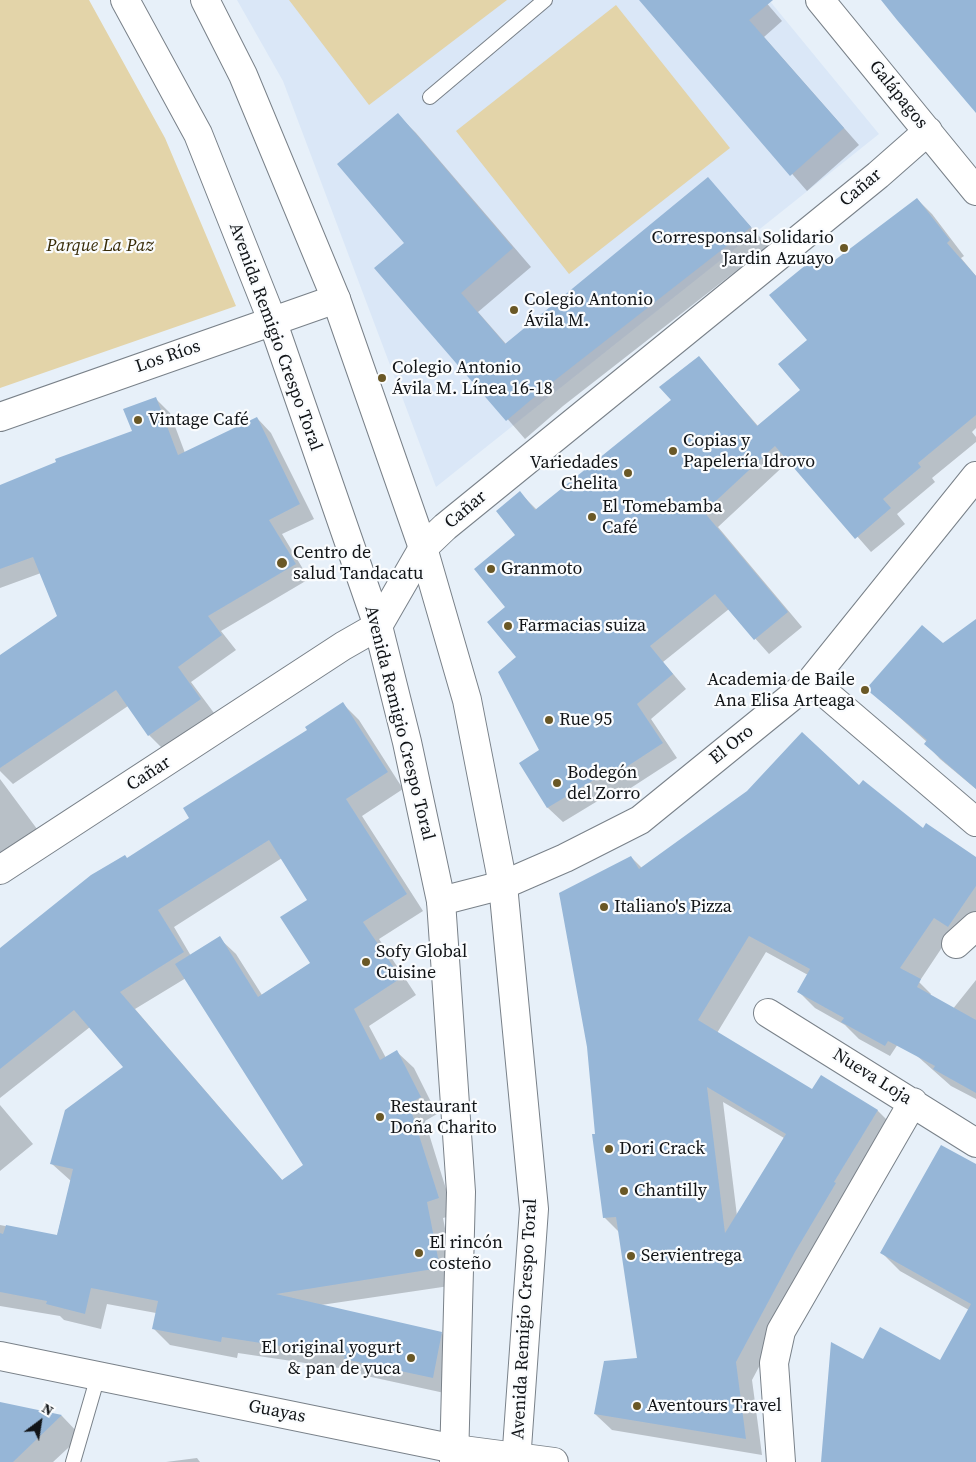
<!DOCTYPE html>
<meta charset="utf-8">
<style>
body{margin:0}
#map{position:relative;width:976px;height:1462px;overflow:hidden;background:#e7f0f9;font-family:"Source Serif 4",serif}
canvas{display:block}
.north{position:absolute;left:15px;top:1397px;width:50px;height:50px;-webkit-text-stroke:4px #fafcfe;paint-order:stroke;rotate:31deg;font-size:14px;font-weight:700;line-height:20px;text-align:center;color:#111417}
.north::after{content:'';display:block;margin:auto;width:18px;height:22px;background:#111417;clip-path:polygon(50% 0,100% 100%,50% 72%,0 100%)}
</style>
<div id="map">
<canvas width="976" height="1462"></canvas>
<div class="north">N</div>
</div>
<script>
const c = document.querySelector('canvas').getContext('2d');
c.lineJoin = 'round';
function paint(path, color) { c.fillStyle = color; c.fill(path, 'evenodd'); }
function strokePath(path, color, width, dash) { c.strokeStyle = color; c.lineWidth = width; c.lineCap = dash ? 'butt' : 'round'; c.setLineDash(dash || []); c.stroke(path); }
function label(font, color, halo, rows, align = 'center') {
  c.font = font + ' "Source Serif 4",serif'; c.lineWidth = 4.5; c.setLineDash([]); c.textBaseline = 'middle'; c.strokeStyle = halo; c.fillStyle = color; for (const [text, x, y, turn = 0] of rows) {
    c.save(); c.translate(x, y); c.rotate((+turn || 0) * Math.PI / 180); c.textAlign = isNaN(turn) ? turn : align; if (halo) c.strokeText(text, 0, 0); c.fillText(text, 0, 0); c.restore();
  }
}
paint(new Path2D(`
 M237,0h532l110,134 -443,353 -153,-406z`), '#dae7f7');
paint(new Path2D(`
 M0,0h89l76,138 71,168 -236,82z
 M289,0h218l-138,105z
 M616,5l114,143 -161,126 -113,-143z`), '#e3d4a9');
paint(new Path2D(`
 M641,0h123l18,21 -18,16 95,108 -52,46z
 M398,115l18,18 115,134 -53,45 28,32 202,-165 60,67 -205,160 -38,33 -149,-171 30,-25z
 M917,199l15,15 32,42 -3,2 15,18v152l-4,4 4,5v5l-44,36 3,4 -38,32 8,10 -34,28 -81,-92 -72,67 84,100 -33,27 -40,-45 -66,53 23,27 -35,30 26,39 -54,35 -4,-5 -56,34 -15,-14 -27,-45 19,-12 -33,-144 10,-72 3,-42 17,17 135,-110 27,-42 59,68 44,-36 16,-134 10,11z
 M155,398l15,15 15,40 72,-35 14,15 43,86 -32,15 27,45 -88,52 15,19 -45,32 23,31 -50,37 -15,-15 -21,-29 -115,78 -13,-13v-115l58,-39 -17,-44 -41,15v-102l133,-54z
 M976,620v169l-36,-30 -14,-15 1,-2 -59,-53 75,-45z
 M343,704l16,16 44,69 -41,27 61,95 -44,28 37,56 -47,31 17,32 11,-6 17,16 23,46 -12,7 29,94 -11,3 13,67 -135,20 120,28 17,16 -9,45 -87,-19 -3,-4 -121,-18 -1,5 -67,-13 -16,-16 2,-16 -49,-9 -6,25 -37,-9 -4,-4 -60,-10v-81l57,11 14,-55 -19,-17 73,-96 -35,-41 -90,71v-149l127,-90 64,-40zM282,858l27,42 2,63 -49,32 -26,-41 -17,-16 -28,18 -17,-29zM186,978l118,187 -21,16 -148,-172z
 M0,779l40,54 -40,29z
 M859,787l64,43 53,29v68l-25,7 -32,48 12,12 -41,62 -31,-17 -14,-14 -30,-17 -16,-16 9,-17 -42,-23 -49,81 96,58 64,19 17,17 -83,142 -59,111 10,75 -150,-25 -17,-16 44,-55 -19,-126 -16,-16 -7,-82 34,-278 11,11zM723,1102l61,36 -47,78z
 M976,980v119l-25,-13 -35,-31z
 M0,1105l33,39 -33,27z
 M976,1166v296h-154l41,-101 77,1 29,-52 -69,-39 -18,-18z
 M0,1403l62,13 19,20 -28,26h-53z
 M197,1458l3,4h-34z`), '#0003');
paint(new Path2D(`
 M639,0h134l-24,20 95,108 -54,48z
 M881,0h95v113l-79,-93z
 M398,113l115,135 -52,45 44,51 203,-167 43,50 -206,161 -39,33 -132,-153 30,-25 -67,-79z
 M917,198l33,42 -3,3 29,33v139l-58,48 3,4 -38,32 8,9 -36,31 -80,-93 -71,66 84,100 -34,28 -39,-46 -65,52 23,28 -36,30 26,39 -55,36 -4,-5 -57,34 -28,-45 20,-13 -41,-78 18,-15 -29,-35 18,-15 -31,-38 41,-34 -19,-24 24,-20 15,19 136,-110 -12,-13 40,-31 58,70 43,-36 -22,-26 29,-24 -38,-45 49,-40 9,11z
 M156,397l22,58 79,-38 43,87 -31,16 27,44 -88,52 14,19 -44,32 23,32 -53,37 -32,-46 -116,78v-113l57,-39 -24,-59 -33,12v-84l56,-23 -1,-3 77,-28 -9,-22z
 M976,619v170l-52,-45 3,-4 -61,-51 56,-64 21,18z
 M343,702l45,70 -42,27 61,95 -44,28 38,56 -47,31 26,51 17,-10 24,47 -12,7 30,94 -12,4 13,66 -164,26 166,38 -9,46 -89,-19 1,-3 -123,-19 -1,5 -69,-13 6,-28 -67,-13 -6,26 -39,-10 1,-3 -47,-9v-59l3,1 3,-9 51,10 16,-66 -23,-5 15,-54 58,-43 -49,-57 -74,59v-121l91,-73 34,-20 2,3 62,-40 -6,-10 124,-78 -2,-3zM269,840l38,60 -27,17 30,46 -52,34 -38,-61 -45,28 128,201 -21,15 -162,-188 64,-40 -26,-42z
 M802,732l57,53 4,-5 60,48 3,-5 50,34v29l-28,41 -14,-9 -34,50 21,11 -4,8 59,33v73l-43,-24 2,-3 -47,-25 -3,5 -44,-24 3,-4 -47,-26 13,-23 -61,-33 -51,84 114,69 9,-14 57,35 -44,72 2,1 -41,69 -59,110 10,77 -152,-25 10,-53 33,-3 -21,-141 -13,1 -11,-84h3l-8,-87 -28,-154 72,-37 8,13 108,-78zM707,1087l79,47 -61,99z
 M941,1145l35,19v298h-155l10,-120 32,17 17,-32 60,33 31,-56 -91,-51z
 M0,1402l62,13 -49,47h-13z`), '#96b6d7');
const service = new Path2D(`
 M430,97l115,-97
 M73,1462l25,-86`);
const minor = new Path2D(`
 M820,0l156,191
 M0,417l336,-118
 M811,681l165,141
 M0,870l343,-224 35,-20 45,-78 22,-21 433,-352 50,-44
 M441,901l62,-16 62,-27 75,-38 171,-139 165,-205
 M956,944l20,-18
 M768,1013l208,130
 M0,1356l455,93 99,13
 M781,1462l-7,-99 7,-32 132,-229`);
const secondary = new Path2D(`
 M125,0l73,134 74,186 106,306 29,116 34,159 20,291 -7,270
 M205,0l38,75 93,224 87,249 44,152 36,185 31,324 -18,253`);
strokePath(service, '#798189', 16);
strokePath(minor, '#798189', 30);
strokePath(secondary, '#798189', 30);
strokePath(service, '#fff', 14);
strokePath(minor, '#fff', 28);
strokePath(secondary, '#fff', 28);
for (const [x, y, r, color] of [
 [844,248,5,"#6a5826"],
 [514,310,5,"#6a5826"],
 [382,378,5,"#6a5826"],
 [138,420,5,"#6a5826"],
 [673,451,5,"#6a5826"],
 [628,473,5,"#6a5826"],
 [592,517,5,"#6a5826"],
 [282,563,6,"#6a5826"],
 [491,569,5,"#6a5826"],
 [508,626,5,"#6a5826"],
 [865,690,5,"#6a5826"],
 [549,720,5,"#6a5826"],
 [557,783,5,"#6a5826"],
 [604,907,5,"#6a5826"],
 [366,962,5,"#6a5826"],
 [380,1117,5,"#6a5826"],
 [609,1149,5,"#6a5826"],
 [624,1191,5,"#6a5826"],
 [419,1253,5,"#6a5826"],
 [631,1256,5,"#6a5826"],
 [411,1358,5,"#6a5826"],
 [637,1406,5,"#6a5826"]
]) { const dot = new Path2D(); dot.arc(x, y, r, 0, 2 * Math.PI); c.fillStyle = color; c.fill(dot); strokePath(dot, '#fafcfe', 2); }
label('18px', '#111417', '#fafcfe', [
 ["Galápagos",898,95,51],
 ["Cañar",861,188,-40],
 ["Avenida Remigio Crespo Toral",275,337,70],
 ["Los Ríos",168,357,-19],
 ["Cañar",466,510,-40],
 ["Avenida Remigio Crespo Toral",399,723,76],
 ["El Oro",732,745,-39],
 ["Cañar",149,774,-33],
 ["Nueva Loja",872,1077,32],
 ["Avenida Remigio Crespo Toral",525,1319,-87],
 ["Guayas",277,1412,11]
]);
label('18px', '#111417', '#fafcfe', [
 ["Corresponsal Solidario",834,238,"right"],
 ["Jardin Azuayo",834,259,"right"],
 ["Colegio Antonio",524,300],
 ["Ávila M.",524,321],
 ["Colegio Antonio",392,368],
 ["Ávila M. Línea 16-18",392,389],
 ["Vintage Café",148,420],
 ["Copias y",683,441],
 ["Papelería Idrovo",683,462],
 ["Variedades",618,463,"right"],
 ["Chelita",618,484,"right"],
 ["El Tomebamba",602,507],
 ["Café",602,528],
 ["Centro de",293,553],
 ["salud Tandacatu",293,574],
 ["Granmoto",501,569],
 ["Farmacias suiza",518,626],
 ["Academia de Baile",855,680,"right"],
 ["Ana Elisa Arteaga",855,701,"right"],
 ["Rue 95",559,720],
 ["Bodegón",567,773],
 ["del Zorro",567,794],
 ["Italiano's Pizza",614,907],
 ["Sofy Global",376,952],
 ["Cuisine",376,973],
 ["Restaurant",390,1107],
 ["Doña Charito",390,1128],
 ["Dori Crack",619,1149],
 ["Chantilly",634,1191],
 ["El rincón",429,1243],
 ["costeño",429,1264],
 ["Servientrega",641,1256],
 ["El original yogurt",401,1348,"right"],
 ["& pan de yuca",401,1369,"right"],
 ["Aventours Travel",647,1406]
], 'left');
label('italic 18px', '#382c08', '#fafcfe', [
 ["Parque La Paz",100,246]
]);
</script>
